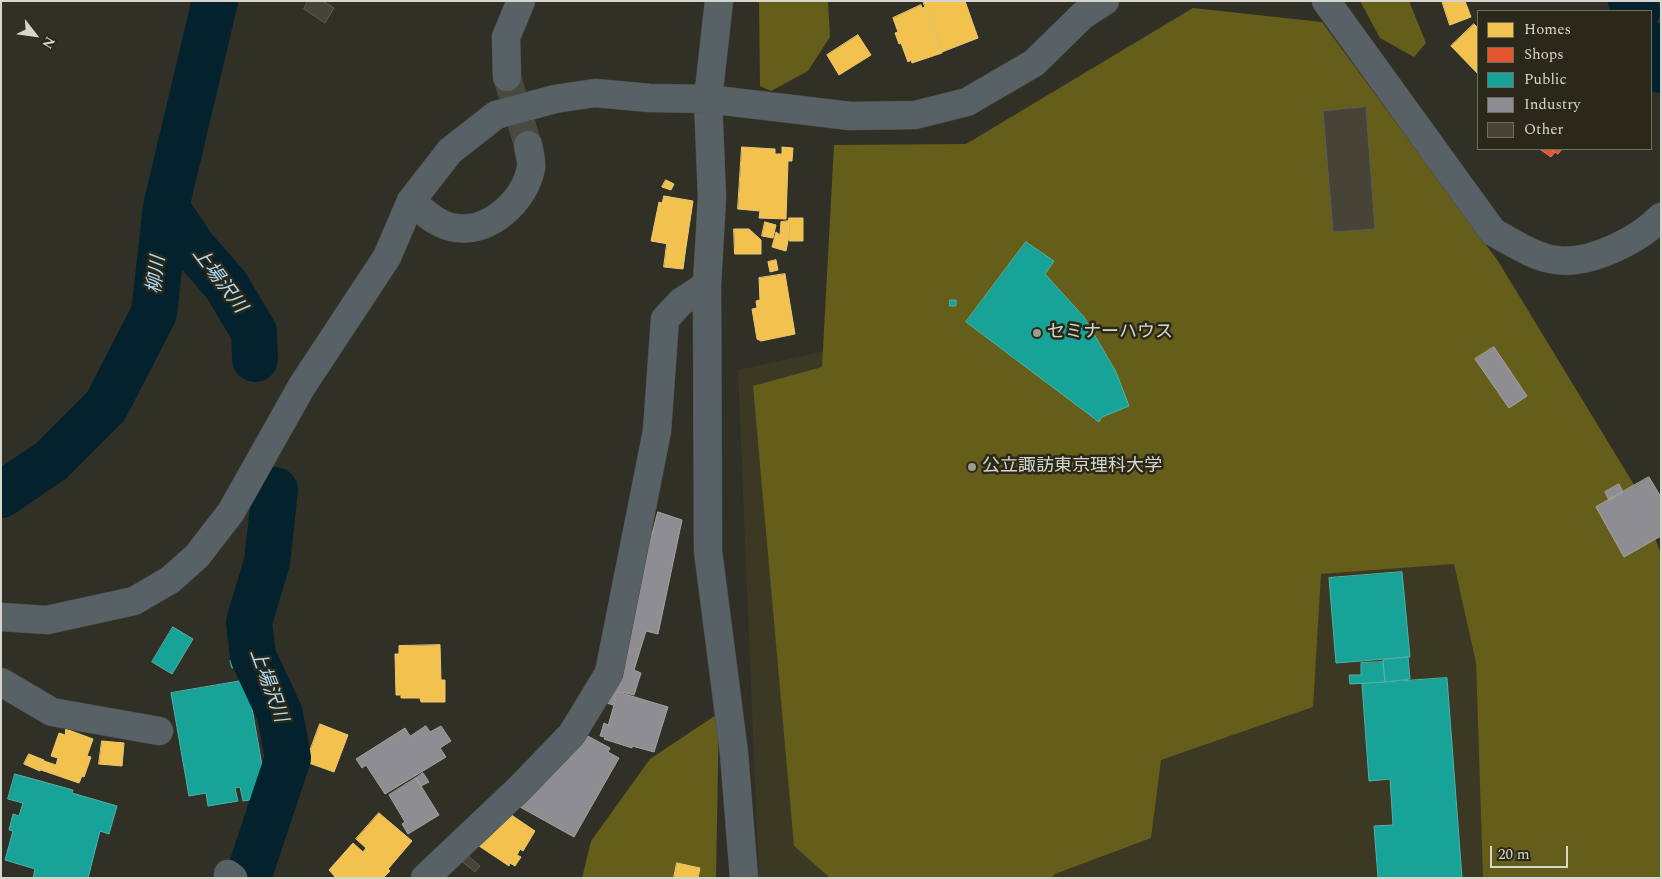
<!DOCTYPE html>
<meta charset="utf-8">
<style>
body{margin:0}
#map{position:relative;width:1662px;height:879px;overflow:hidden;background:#303027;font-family:Spectral,serif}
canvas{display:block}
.frame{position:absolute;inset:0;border:2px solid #d7d6cc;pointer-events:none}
.legend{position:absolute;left:1477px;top:10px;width:175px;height:140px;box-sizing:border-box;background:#2a2919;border:1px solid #6f6e61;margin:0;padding:6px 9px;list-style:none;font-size:15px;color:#d7d6cc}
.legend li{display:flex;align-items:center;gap:10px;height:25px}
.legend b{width:25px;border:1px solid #6f6e61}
.north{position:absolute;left:10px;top:10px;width:50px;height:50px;-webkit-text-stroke:4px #2a2919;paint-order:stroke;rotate:120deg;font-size:14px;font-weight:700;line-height:20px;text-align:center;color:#d7d6cc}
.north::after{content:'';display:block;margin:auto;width:18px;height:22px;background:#d7d6cc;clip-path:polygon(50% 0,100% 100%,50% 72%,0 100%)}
.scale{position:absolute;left:1490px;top:846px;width:78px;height:22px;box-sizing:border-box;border:2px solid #d7d6cc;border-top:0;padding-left:6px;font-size:15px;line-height:18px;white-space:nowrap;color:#d7d6cc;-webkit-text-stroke:4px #2a2919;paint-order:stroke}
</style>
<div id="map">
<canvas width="1662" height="879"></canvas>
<div class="frame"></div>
<ul class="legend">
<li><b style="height:14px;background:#f2c14e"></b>Homes</li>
<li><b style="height:14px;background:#e4572e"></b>Shops</li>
<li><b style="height:14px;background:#17a398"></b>Public</li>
<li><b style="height:14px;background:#8d8d92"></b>Industry</li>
<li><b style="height:14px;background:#454436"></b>Other</li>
</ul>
<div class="north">N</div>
<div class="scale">20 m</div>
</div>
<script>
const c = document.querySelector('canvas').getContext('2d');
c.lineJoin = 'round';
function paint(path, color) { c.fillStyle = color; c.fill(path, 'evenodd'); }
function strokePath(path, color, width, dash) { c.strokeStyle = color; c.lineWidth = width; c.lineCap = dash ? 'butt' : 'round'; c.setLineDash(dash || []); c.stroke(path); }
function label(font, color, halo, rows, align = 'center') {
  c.font = font + ' Spectral,"Noto Sans JP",serif'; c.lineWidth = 5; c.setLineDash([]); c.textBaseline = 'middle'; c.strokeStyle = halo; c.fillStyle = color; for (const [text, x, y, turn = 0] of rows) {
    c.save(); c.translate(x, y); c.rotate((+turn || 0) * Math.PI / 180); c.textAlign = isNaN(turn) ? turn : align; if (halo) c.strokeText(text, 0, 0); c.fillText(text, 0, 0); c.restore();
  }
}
paint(new Path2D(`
 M912,332l543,232 21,99 7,215h-724l-21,-508z`), '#3b3924');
paint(new Path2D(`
 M759,1h69l2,36 -22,34 -37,20 -11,-5z
 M1360,1h49l17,42 -12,14 -34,-19z
 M1193,8l129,14 176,239 138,227 25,66v324h-178l-7,-215 -22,-99 -133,10 -8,133 -152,53 -10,78 -96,36 -3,4h-222l-36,-32 -41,-460 69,-19 12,-222 132,-1z
 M719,713l-3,165h-134l9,-37 59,-82z`), '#655d1a');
const homes = new Path2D(`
 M923,1h42l13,37 -36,14z
 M1442,1h23l6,16 -21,8z
 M921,5l1,3 3,-1 17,46 -30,10 -1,-3 -3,2 -7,-19 -2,1 -4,-11 3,-1 -5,-14z
 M1474,24l4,4v46l-27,-28z
 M858,35l13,20 -32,20 -12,-20z
 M742,147l33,2v5h7v-7l11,1 -1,13h-4l-2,58 -27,-1 1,-7 -22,-2z
 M666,180l8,4 -3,6 -9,-3z
 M664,196l29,5 -7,46 -35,-6 8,-39 3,1z
 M789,218h14v23h-13z
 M789,221v15l-3,15 -14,-4 4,-15 4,3 1,-13z
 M765,222l11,3 -3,13 -11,-2z
 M734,229h15l12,11v14h-26z
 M667,244l19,3 -3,22 -19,-2z
 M776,260l2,10 -8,2 -2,-10z
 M785,274l10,60 -34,7 -4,-2 -5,-30 5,-1 -1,-7 4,-1 -1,-22z
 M440,645l1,35h4v22h-24l-1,-4h-19v-3h-5l-1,-41h4v-8z
 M320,724l28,11 -14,37 -28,-10z
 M66,729l27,10 -6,17 4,1 -7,20 -2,-1 -3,7 -38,-13 3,-9 12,4 2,-7 -7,-2 8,-23 6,2z
 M102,741l22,2 -2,23 -23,-2z
 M29,754l15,6 -4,11 -16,-7z
 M507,812l28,19 -12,20 -3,-2 -3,6 4,2 -6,9 -5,-3 -1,3 -33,-22z
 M379,813l33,28 -24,28 2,2 -7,7h-47l-7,-8 24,-27 10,9 3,-4 -10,-9z
 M677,863l23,5 -2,10h-24z`);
paint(homes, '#f2c14e');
strokePath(homes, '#eac774', 1);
const shops = new Path2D(`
 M1542,149h9l4,3 -4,5 -10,-7z
 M1552,149h10l-4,5z`);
paint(shops, '#e4572e');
strokePath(shops, '#e07d5d', 1);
const public = new Path2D(`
 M1026,242l28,19 -9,13 39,43 32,55 13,34 -27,11 -3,5 -133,-100z
 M950,300h6v6h-6z
 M1402,572l8,85 -74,6 -7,-85z
 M173,627l20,12 -21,35 -20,-12z
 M1408,657l2,22 -25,3 -2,-22z
 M236,660l1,7 -5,1 -2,-7z
 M1383,662l2,20 -35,2 -1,-9h12v-12z
 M1447,678l15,200h-84l-4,-52 19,-1 -3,-46 -21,2 -7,-97z
 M247,680l18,102 -5,1 2,15 -19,3 -3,-14 -5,1 3,13 -30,5 -2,-13 -17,3 -18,-103z
 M15,774l58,16 -1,3 45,13 -8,28 -9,-3 -12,47h-55l2,-9 -30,-9 8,-29 -4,-1 4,-16 6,2 4,-13 -15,-4z
 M254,806l5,3 -5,10 -5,-2z`);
paint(public, '#17a398');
strokePath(public, '#51b2a8', 1);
const industry = new Path2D(`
 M1494,347l33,49 -18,12 -34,-49z
 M1649,477l12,20v39l-37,21 -28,-50z
 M1619,484l4,8 -14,8 -4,-8z
 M658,512l24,8 -24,114 -12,-3 -12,39 7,3 -7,22 -17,-4 -4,14 -19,-6 44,-169 14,3z
 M618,692l50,15 -14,45 -22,-6v2l-28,-9 1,-2 -5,-1 4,-13 4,2z
 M426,726l4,6 11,-6 10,15 -11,7 6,9 -61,37 -19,-29 -4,3 -6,-9 49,-31 5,8z
 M571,727l39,21 -2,4 11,6 -45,79 -54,-30z
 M423,773l6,9 -8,4 -5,-8z
 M416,778l23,37 -31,19 -6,-10 3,-2 -16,-27z`);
paint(industry, '#8d8d92');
strokePath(industry, '#a3a3a3', 1);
strokePath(new Path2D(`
 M1631,1l6,10
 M1651,45l10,25
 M166,207l26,39 34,39 28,47 1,27
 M1,495l50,-34 55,-55 48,-93 12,-106 49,-206
 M248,878l40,-120 -8,-44 -27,-58 -4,-34 18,-60 8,-72`), '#04212e', 46);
const building = new Path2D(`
 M308,1h15l11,7 -9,15 -21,-14z
 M1366,107l9,122 -42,3 -10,-121z
 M465,853l15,13 -5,6 -15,-12z`);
paint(building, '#454436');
strokePath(building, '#5d5c55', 1);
strokePath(new Path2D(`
 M507,77l21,68`), '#494940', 28, [28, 14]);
const minor = new Path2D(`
 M719,1l-11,98 4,98 -5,88 1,266 26,202 10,125
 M1326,1l167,231c19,10 42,26 64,28 32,5 82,-20 104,-43
 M507,77l-1,-40 15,-36
 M411,201c14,12 27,25 46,27 33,5 68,-28 74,-60 1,-7 -2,-16 -3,-23
 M1,617l46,3 87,-19 36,-21 27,-24 34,-44 71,-126 85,-129 24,-56 39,-50 46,-36 59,-16 40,-6 55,5 58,1 142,17 65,-1 52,-13 67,-39 49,-48 22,-14
 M1,682l51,30 107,19
 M228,874l5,4
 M425,878l95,-90 52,-54 37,-61 48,-242 8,-112 16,-17 26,-17`);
strokePath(minor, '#4d4d46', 29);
strokePath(minor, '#586165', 28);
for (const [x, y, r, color] of [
 [1037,333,5,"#9d9c92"],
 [972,467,5,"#9d9c92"]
]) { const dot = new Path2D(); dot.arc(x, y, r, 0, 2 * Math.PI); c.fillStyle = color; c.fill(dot); strokePath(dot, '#2a2919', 2); }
label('18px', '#d7d6cc', '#2a2919', [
 ["セミナーハウス",1047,333],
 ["公立諏訪東京理科大学",982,467]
], 'left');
label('italic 19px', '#b2def9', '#2a2919', [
 ["柳川",158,275,-83],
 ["上場沢川",218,281,53],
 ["上場沢川",267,686,70]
]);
</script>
